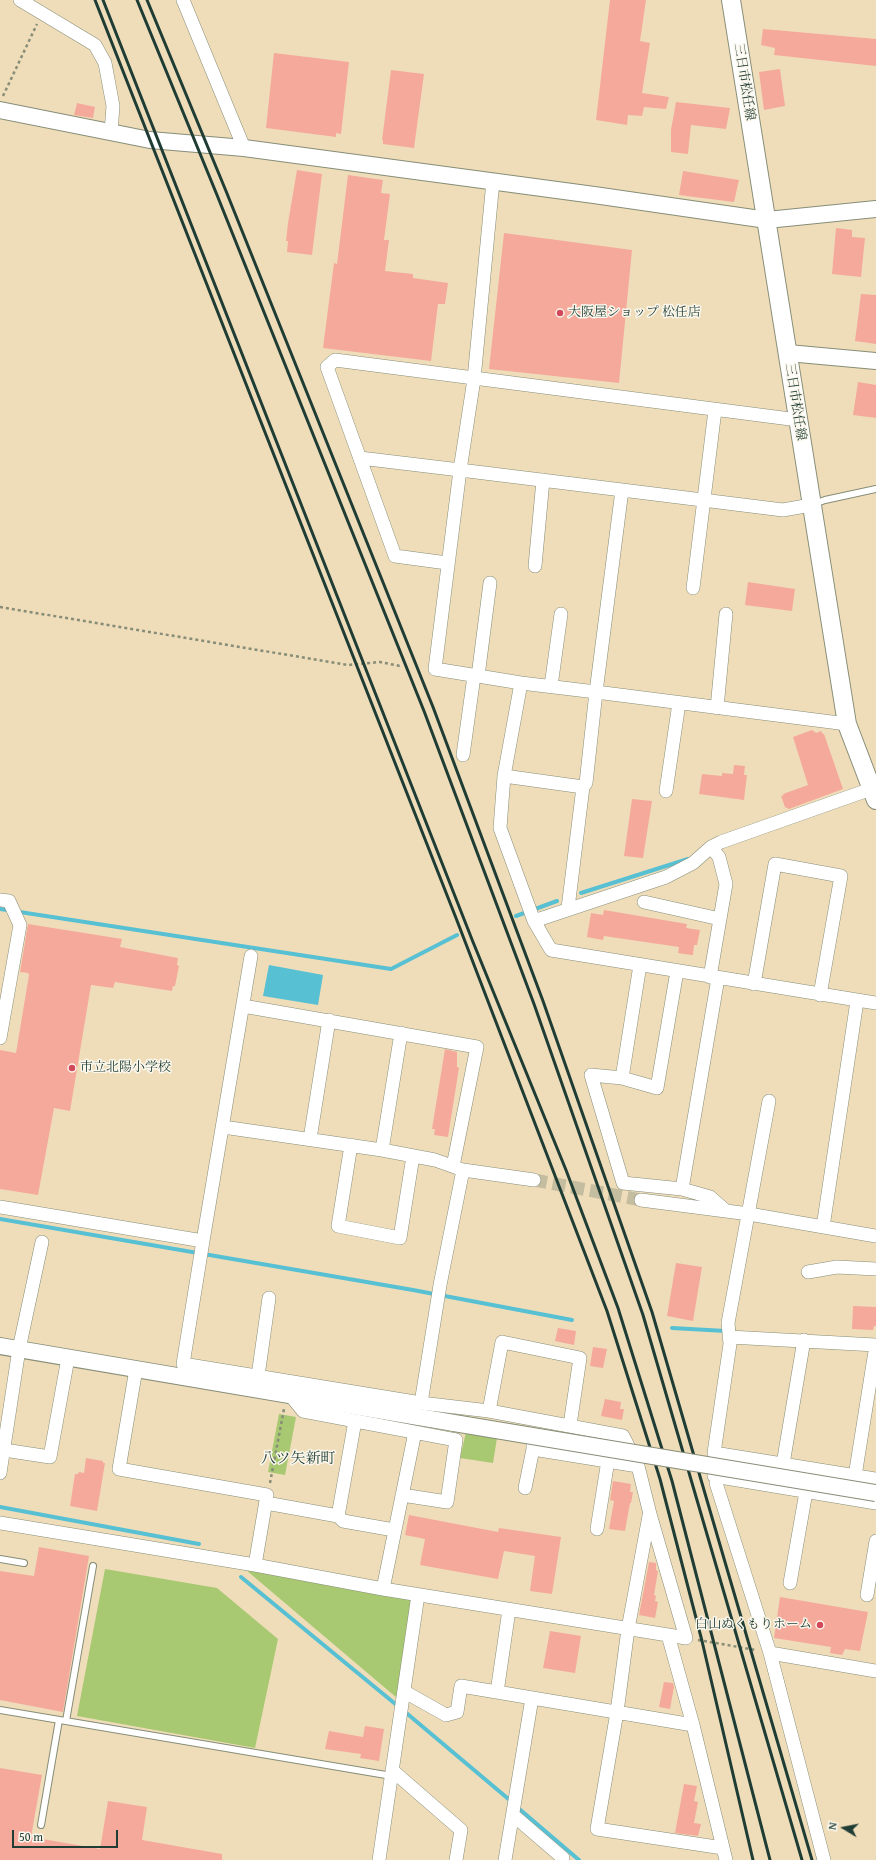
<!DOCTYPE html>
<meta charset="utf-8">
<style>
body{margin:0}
#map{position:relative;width:876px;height:1860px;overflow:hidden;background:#efddba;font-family:"Gentium Book Plus",serif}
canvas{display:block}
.north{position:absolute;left:824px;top:1808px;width:40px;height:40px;-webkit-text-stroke:3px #fbf7ec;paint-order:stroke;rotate:280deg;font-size:11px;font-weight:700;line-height:16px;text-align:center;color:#1f3d34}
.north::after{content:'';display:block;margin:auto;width:14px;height:18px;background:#1f3d34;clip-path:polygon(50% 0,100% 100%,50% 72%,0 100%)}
.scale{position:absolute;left:12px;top:1830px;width:106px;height:18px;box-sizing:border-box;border:2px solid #1f3d34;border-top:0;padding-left:5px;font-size:12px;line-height:14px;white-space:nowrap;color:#1f3d34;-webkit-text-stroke:3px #fbf7ec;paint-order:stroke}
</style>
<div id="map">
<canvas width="876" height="1860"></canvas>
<div class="north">N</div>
<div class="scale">50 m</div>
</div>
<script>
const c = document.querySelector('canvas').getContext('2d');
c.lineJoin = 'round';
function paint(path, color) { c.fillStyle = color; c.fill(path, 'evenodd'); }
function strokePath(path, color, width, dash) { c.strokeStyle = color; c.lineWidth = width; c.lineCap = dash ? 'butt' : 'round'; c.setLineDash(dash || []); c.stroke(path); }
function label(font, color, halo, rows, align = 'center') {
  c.font = font + ' "Gentium Book Plus","Noto Serif JP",serif'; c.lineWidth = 3; c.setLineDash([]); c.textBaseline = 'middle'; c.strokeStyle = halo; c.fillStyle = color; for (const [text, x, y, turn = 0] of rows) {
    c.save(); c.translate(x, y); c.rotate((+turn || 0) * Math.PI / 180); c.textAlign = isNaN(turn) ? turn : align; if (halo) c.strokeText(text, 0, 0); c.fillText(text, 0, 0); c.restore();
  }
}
paint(new Path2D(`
 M279,1414l17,3 -11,58 -17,-3z
 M466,1432l31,6 -4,25 -33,-5z
 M105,1569l112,19 61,51 -23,109 -178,-32z
 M246,1570l166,29 -15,99z`), '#a8c971');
paint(new Path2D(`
 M269,965l54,10 -5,30 -55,-9z`), '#57c0d3');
strokePath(new Path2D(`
 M581,893l107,-34
 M0,909l391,60 66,-34
 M516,916l41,-15
 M0,1219l413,71 159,30
 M672,1328l54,3
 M0,1507l199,37
 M241,1577l158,130
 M404,1711l108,91
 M517,1807l62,53`), '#57c0d3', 4);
paint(new Path2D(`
 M610,0h36l-6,41 10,2 -8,50 27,4 -3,12 -22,-2 -2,9 -14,-1 -1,10 -31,-5z
 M763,29l113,10v27l-102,-11 1,-7 -14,-3z
 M274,53l75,9 -8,72 -5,-1v4l-70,-9z
 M780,69l5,37 -21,4 -5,-38z
 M391,70l33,4 -10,74 -31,-4v-4h-1z
 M676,102l54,6 -4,21 -35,-4 -3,29 -17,-2v-22z
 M77,103l18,4 -2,11 -19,-3z
 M297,170l25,4 -10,81 -25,-3 1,-11h-2l2,-18z
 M683,171l56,9 -5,22 -55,-7z
 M348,175l35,5 -2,13 9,1 -6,46h5l-4,31 28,3v4l35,5 -3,21h-7l-7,57 -108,-13 11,-85 3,1z
 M836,228l16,2v7l13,1 -4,39 -29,-3z
 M504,233l128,17 -13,133 -130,-14z
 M861,294l15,1v49l-21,-3z
 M858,382l18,3v33l-23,-3z
 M748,582l47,7 -3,22 -47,-6z
 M812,730l4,3 5,-2 2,3h1l19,55 -54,20 -4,-2 -4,-11 3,-1 -1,-1 25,-9 -15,-48z
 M734,765l11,1 -1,9h3l-3,25 -45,-6 3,-20 20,2v-3l11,1z
 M632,799l20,2 -9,57 -19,-2z
 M604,910l83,14 -1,4 14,2 -3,15h-3l-1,10h-2l-13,-2 1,-6 -75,-11 -1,4 -16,-3 4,-24 12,2z
 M28,924l94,15 -2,8 58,11 -1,7 2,1 -4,20h-2l-1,5 -57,-9 -2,6 -22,-3 -21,126 -16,-3 -16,87 -38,-6v-139l16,3 13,-78 -1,-2 -8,-1z
 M445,1049l12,3v15l2,1 -11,69 -14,-2 1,-6h-3z
 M676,1263l26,4 -9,54 -26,-5z
 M853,1306l23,1v19h-2l-1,4 -21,-1z
 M558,1328l18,3 -2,14 -19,-4z
 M593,1347l14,2 -4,19 -13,-2z
 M605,1399l16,3 -1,7h4l-2,11 -21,-4z
 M86,1458l17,3v2h2l-8,48 -27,-5 5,-32h3l1,-2 5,1z
 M613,1481l18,3 -1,8h3l-2,11h-1l-5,28 -16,-2 5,-28 -4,-1z
 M409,1515l89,17 1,-4 62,9 -9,57 -22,-3 5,-35 -31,-5 -6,28 -78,-14 5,-26 -20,-4z
 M39,1547l50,9 -26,156 -63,-12v-129l34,5z
 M649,1562l7,1v7l2,1 -4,24 2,1 -1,5 3,1 -3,16 -16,-3z
 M780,1597l88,15 -8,39 -15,-2 -3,6 -12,-2 1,-6 -57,-9z
 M550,1631l31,5 -6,37 -32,-5z
 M664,1682l9,1 1,4 -4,22 -11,-2z
 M365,1726l19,3 -5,32 -19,-3 1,-4 -36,-5 4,-18 34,6z
 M0,1768l42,7 -11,62 69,12 8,-48 39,6 -5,33 80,14v6h-222z
 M684,1784l13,2 -3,15 4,1 -4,21 7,1 -3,12 -23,-3z`), '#f5a99b');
strokePath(new Path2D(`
 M534,1180l107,20`), '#c5bd9f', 13, [13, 6]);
const service = new Path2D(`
 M814,504l11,-4 51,-11
 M0,1559l24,4
 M0,1710l392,66
 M66,1721l27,-155
 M41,1825l18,-105`);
const minor = new Path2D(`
 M20,0l75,45 10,18 8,43 -2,26
 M183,0l61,148
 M493,181l-19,198 -14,91 162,20 -26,202 -75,-9 -17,93 -4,52 34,93 132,-44 27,-14 18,-16 10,-5 150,-53
 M360,458l100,12 -25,199 86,14
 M622,490l161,20 28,-5
 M447,563l-52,-7 -68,-189 8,-7 463,60
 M535,566l8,-86
 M693,588l22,-178
 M478,676l12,-93
 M551,686l10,-72
 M717,708l9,-94
 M463,755l11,-79
 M504,776l79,11
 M666,791l13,-88
 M0,900l9,1 11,24 -20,113
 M644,902l76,17
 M568,908l15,-121 3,-4 10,-91 251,32
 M534,921l17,29 325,53
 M677,971l-20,117 -35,-10 -31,-3 32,108 59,6 28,8 16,14
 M710,977l16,-93 -7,-27 -8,-10
 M754,984l21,-120 66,12 -21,119
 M243,1006l234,41 -24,119
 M622,1078l18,-113
 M769,1101l-41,222 2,21 -16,109 162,26
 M223,1127l159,23 53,10 28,10 71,10
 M310,1139l19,-119
 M351,1145l-13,81 62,12 13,-82
 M382,1150l19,-117
 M682,1189l36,-211
 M641,1200l108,14 127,22
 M0,1207l203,34 -20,123 238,39 68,8 134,25 15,30 12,48 36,124 -18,-3
 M823,1227l34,-226
 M203,1241l48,-285
 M808,1272l29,-5 39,2
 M729,1337l147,8
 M136,1369l-17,100 148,26 -12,70
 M258,1376l11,-78
 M290,1395l13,16 153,29 -9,62 -45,-7
 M421,1403l19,-118 23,-115
 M489,1411l13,-69 78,16 -10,67
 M533,1449l105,17
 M4,1450l46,7 18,-99
 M783,1464l21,-124
 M715,1469l-1,7 162,27
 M0,1473l19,-124 23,-107
 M855,1476l21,-131
 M716,1483l54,170 54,207
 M525,1488l8,-39v-8
 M266,1503l72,13 5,5 51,9
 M338,1516l17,-95
 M649,1516l-21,113 -11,83 -20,117 126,19
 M0,1523l255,42 128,24 285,46 25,90 33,135
 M597,1529l12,-75
 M790,1583l16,-91
 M383,1589l32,-157
 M867,1595l9,-54
 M770,1653l106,18
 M405,1692l41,23 11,-3 4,-26 232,39
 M497,1692l12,-82
 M393,1771l68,59 -5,30
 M513,1815l50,43
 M379,1860l39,-265
 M505,1860l27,-162`);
const tertiary = new Path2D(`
 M0,110l150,30 94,8 350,47 173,25 109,-11
 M788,353l88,8
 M0,1346l454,77`);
const secondary = new Path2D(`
 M731,0l116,724 29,76`);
strokePath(service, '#878d77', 8);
strokePath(minor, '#878d77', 14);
strokePath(tertiary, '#878d77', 18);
strokePath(secondary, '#878d77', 20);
strokePath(new Path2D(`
 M3,96l34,-72
 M0,607l348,58 32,-3 20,4
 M270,1483l14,-74
 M698,1640l58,10`), '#878d77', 2.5, [3, 3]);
strokePath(service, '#fff', 6);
strokePath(minor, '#fff', 13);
strokePath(tertiary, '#fff', 16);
strokePath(secondary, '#fff', 18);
strokePath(new Path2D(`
 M95,0l361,918 151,393 53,168 42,162 51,219
 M103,0l370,942 93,228 52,138 54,173 98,379
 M137,0l80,195 207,516 110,293 109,311 159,545
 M147,0l79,191 207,516 110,294 109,311 160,548`), '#1f3d34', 3);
const tertiaryBridge = new Path2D(`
 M454,1423l422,70`);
strokePath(tertiaryBridge, '#878d77', 18, []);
strokePath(tertiaryBridge, '#fff', 16);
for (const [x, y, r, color] of [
 [560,313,4,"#d1495b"],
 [72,1068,4,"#d1495b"],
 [820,1625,4,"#d1495b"]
]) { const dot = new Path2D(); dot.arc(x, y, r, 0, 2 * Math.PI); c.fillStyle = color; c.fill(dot); strokePath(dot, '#fbf7ec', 1.5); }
label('13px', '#1f3d34', '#fbf7ec', [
 ["三日市松任線",744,82,81],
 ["三日市松任線",795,402,81]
]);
label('13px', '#1f3d34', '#fbf7ec', [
 ["大阪屋ショップ 松任店",568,313],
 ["市立北陽小学校",80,1068],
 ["白山ぬくもりホーム",812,1625,"right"]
], 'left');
label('15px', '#1f3d34', '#fbf7ec', [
 ["八ツ矢新町",298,1459]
]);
</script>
